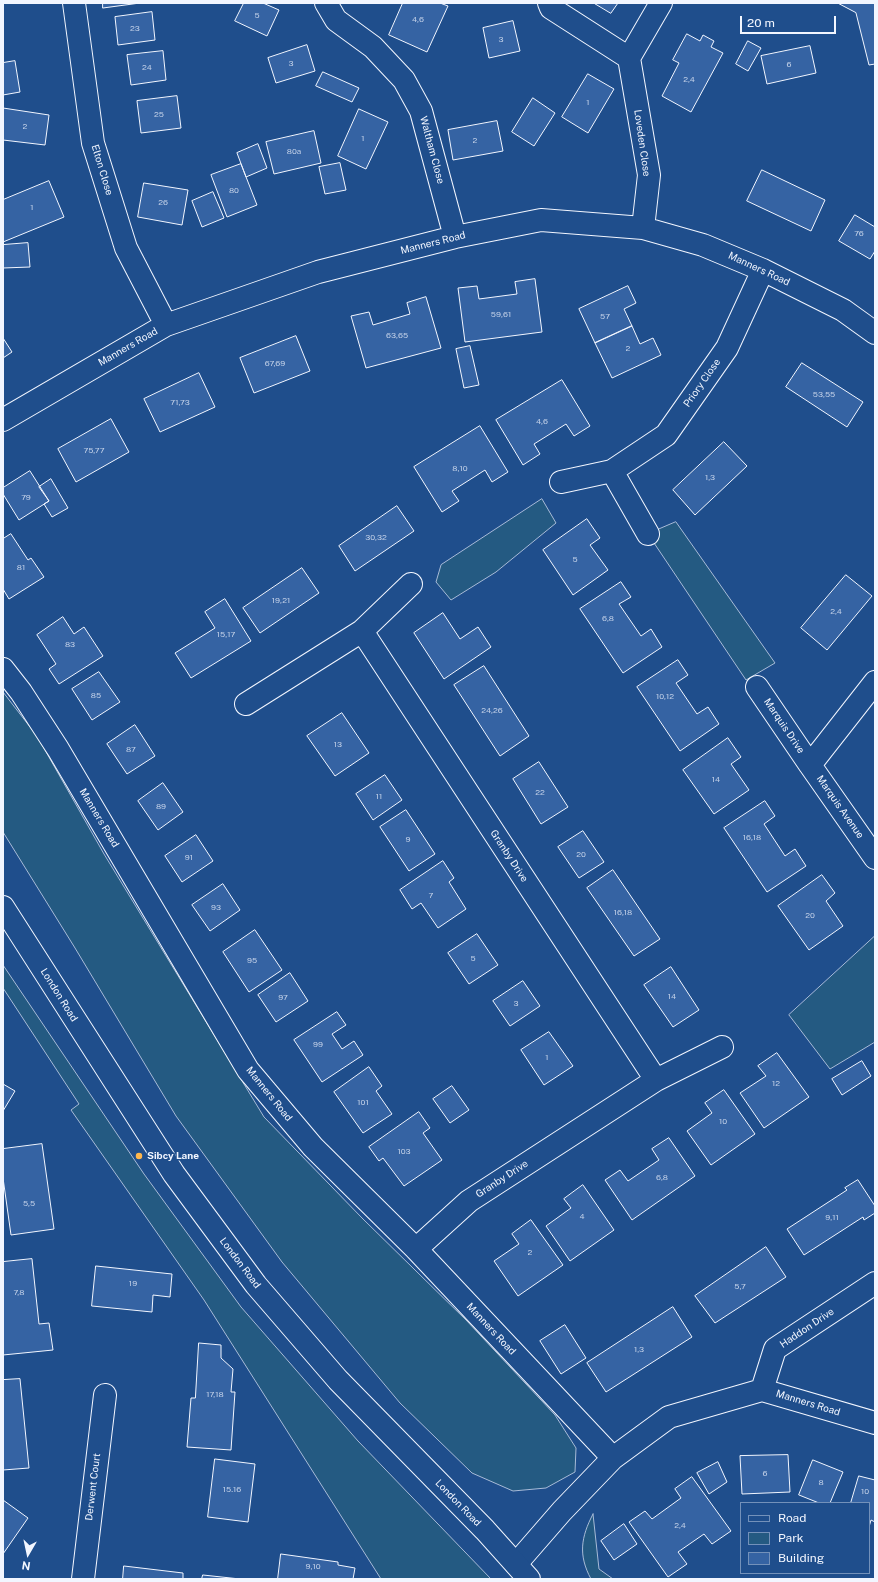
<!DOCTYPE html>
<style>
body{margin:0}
#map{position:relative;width:878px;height:1582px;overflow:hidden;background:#1f4e8c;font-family:"Public Sans",sans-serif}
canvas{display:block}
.frame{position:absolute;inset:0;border:4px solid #f2f6ff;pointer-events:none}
.legend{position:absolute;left:740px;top:1502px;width:130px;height:72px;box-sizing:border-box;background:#1f4e8c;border:1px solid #7391ba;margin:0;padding:5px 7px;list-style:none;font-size:12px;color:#f2f6ff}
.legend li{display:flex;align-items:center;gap:8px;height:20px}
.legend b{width:20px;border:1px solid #7391ba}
.north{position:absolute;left:8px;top:1534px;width:40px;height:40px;-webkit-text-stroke:3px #1f4e8c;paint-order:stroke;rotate:189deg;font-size:11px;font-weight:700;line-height:16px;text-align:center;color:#f2f6ff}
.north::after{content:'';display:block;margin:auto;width:14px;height:18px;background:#f2f6ff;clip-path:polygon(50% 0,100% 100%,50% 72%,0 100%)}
.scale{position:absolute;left:740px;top:16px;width:96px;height:18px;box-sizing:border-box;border:2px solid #f2f6ff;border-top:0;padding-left:5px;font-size:12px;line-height:14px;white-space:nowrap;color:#f2f6ff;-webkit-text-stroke:3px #1f4e8c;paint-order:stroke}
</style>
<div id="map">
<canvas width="878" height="1582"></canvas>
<div class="frame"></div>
<ul class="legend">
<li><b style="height:5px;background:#1f4e8c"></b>Road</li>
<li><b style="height:11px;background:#245a82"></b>Park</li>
<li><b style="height:11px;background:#3563a3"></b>Building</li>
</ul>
<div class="north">N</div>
<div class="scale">20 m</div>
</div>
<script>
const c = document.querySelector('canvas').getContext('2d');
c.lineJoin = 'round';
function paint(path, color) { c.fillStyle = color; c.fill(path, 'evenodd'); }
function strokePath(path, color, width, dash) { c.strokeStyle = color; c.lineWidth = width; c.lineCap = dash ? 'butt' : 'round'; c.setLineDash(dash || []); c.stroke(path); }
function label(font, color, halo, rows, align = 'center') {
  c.font = font + ' "Public Sans",sans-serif'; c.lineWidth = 3; c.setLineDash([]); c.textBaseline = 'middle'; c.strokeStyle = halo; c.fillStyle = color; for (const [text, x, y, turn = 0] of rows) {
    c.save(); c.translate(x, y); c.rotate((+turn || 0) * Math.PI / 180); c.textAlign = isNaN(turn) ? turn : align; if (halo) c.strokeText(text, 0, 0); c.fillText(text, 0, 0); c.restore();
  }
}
const green = new Path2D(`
 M542,499l14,24 -60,49 -45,28 -15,-18 5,-17z
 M676,522l99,141 -29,17 -98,-146z
 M3,692l34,44 67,118 160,263 99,102 103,101 89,95 21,33 -1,24 -29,16 -33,3 -41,-18 -72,-70 -118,-141 -106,-146 -101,-168 -72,-116z
 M875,936v106l-45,27 -41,-54z
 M3,965l141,209 97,133 117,134 133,138h-110l-177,-279 -133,-190 8,-6 -76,-116z
 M593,1514l6,55 14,10h-22c-13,-24 -10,-42 2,-65z`);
paint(green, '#245a82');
strokePath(green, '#a8bbd7', 1);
const building = new Path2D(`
 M103,3h37l-37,5z
 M244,3h19l16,7 -12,26 -32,-15z
 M403,3h37l8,3 -21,46 -38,-17z
 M594,3h24l-7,10z
 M838,3h37v61l-6,1 -13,-52z
 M152,12l3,28 -37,5 -3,-28z
 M513,21l7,30 -31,7 -6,-30z
 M687,34l13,7 3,-6 11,6 -3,6 12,6 -32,59 -29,-16 17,-33 -6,-3z
 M748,41l13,7 -13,23 -12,-7z
 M307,45l8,26 -39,12 -8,-25z
 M810,46l6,27 -49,11 -6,-28z
 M163,51l3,29 -35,5 -4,-30z
 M15,61l5,31 -17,3v-32z
 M323,72l36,16 -7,14 -36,-16z
 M588,74l26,15 -26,44 -26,-16z
 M177,96l4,32 -40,5 -4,-32z
 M533,98l22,15 -21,33 -22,-14z
 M3,108l46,7 -4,30 -42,-5z
 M359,109l29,13 -22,47 -28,-13z
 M497,121l6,30 -50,9 -5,-30z
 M314,131l7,32 -47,11 -8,-32z
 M258,144l9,24 -21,9 -9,-24z
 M340,163l6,27 -21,4 -6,-27z
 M241,164l16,41 -30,12 -16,-42z
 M762,170l63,30 -14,31 -64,-30z
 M49,181l15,36 -61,25v-42z
 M144,183l44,7 -6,35 -44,-8z
 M213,192l11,26 -22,9 -10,-26z
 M855,215l20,12v24l-5,8 -31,-18z
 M28,243l2,24 -27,1v-23z
 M535,279l7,53 -77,10 -7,-54 19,-2 2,13 38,-5 -2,-12z
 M628,286l8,17 -12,6 8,17 -37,17 -16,-34z
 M426,297l15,51 -75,20 -15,-52 18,-4 4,13 37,-11 -3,-11z
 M632,326l8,18 13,-6 8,17 -49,23 -17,-35z
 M296,336l14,35 -56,22 -14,-35z
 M3,338l9,14 -9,6z
 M470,346l9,39 -15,3 -8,-39z
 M802,363l61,39 -16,25 -61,-40z
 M199,373l16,34 -55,25 -16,-33z
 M562,380l28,46 -16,10 -8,-12 -32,20 6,10 -17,11 -27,-45z
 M111,419l18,33 -53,30 -18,-33z
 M480,426l28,46 -16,10 -7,-12 -33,21 7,10 -17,11 -28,-45z
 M724,442l23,24 -52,49 -22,-25z
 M30,471l19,30 -30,19 -16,-26v-6z
 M51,479l17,29 -16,9 -8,-13 5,-3 -10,-14z
 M397,506l17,25 -59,40 -16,-25z
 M587,519l13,19 -10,7 18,25 -35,25 -30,-45z
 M11,534l17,26 3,-2 13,19 -35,22 -6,-10v-50z
 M302,568l17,25 -59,40 -17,-25z
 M846,575l26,21 -45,54 -26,-22z
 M621,582l10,15 -12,7 22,32 10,-7 11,18 -39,26 -43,-64z
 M225,599l26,42 -60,37 -16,-25 40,-25 -10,-16z
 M443,613l17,26 18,-12 13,20 -47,32 -30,-46z
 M63,617l11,17 10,-7 19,29 -44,28 -10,-15 7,-5 -19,-29z
 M678,660l10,15 -12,8 21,31 11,-7 11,17 -39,27 -43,-64z
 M484,666l45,70 -29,20 -46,-71z
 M99,672l21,30 -28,18 -20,-31z
 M342,713l27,40 -34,23 -28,-40z
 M135,725l20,31 -28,18 -20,-30z
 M728,738l13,19 -10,7 18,26 -35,24 -31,-44z
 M539,762l29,45 -27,17 -28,-45z
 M385,775l17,25 -29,20 -17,-26z
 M163,783l20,29 -25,18 -20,-29z
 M765,801l10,15 -11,8 21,32 10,-7 11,17 -39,26 -43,-64z
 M406,810l29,44 -26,17 -29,-44z
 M583,831l21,31 -25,16 -21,-31z
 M196,835l17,26 -31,21 -17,-26z
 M443,861l11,17 -5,4 17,27 -28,19 -17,-25 -9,6 -12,-19z
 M613,870l47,69 -26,17 -47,-68z
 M822,875l13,18 -9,8 17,25 -34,24 -31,-44z
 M223,884l17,26 -30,21 -18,-26z
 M255,930l27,40 -33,22 -26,-40z
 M477,934l21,31 -29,19 -21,-31z
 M671,967l28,43 -26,17 -29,-42z
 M290,973l18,28 -32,21 -18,-27z
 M523,981l17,25 -30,20 -17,-25z
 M337,1012l9,13 -14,9 10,15 12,-8 9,14 -41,27 -28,-42z
 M549,1032l24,34 -29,19 -23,-35z
 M777,1053l32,44 -45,31 -24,-35 26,-17 -8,-10z
 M862,1061l9,15 -29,19 -10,-16z
 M369,1067l13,19 -6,5 16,23 -29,19 -29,-41z
 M3,1084l12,7 -12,20z
 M452,1086l17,24 -19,13 -17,-24z
 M724,1090l31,44 -44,31 -24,-34 25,-18 -7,-10z
 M419,1112l11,16 -7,5 19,27 -38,26 -21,-28 -4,3 -10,-14z
 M669,1138l26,38 -63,44 -27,-40 15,-10 8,11 31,-21 -7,-11z
 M42,1144l12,85 -43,6 -8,-57v-29z
 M858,1180l17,26v7l-11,7 -1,-3 -59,38 -17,-26 60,-39 -2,-2z
 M583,1185l31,45 -44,31 -24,-35 25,-18 -7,-9z
 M531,1220l32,45 -45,31 -24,-35 25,-17 -7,-10z
 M766,1247l20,30 -71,46 -20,-27z
 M32,1259l7,65 10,-1 4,27 -50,5v-93z
 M96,1266l76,8 -2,23 -17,-2 -1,17 -60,-6z
 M673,1307l19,30 -86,55 -19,-29z
 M565,1325l21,33 -25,16 -21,-33z
 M199,1343l22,2v13l12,11 -2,23h4l-4,58 -44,-3 4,-49h4z
 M20,1379l9,89 -26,2v-90z
 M788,1455l2,37 -48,2 -2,-38z
 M215,1459l40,5 -7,58 -40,-5z
 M813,1460l30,12 -13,31h-11l-20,-8z
 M718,1462l9,20 -18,12 -12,-21z
 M859,1476l16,4v42l-4,-2 -2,7v-24h-18z
 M692,1477l39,54 -19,13 -8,-10 -26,18 9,12 -19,13 -39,-55 16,-11 7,8 29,-21 -6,-9z
 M3,1500l25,18 -25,36z
 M624,1524l13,20 -23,16 -13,-19z
 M281,1554l57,8v3l17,3 -2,11h-75z
 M124,1566l59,7v6h-60z
 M203,1575l37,4h-38z`);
paint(building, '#3563a3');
strokePath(building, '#f2f6ff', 1);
const minor = new Path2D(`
 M74,3l19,140 33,105 40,77
 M326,3l10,17 37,27 31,33 17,31 34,126
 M549,3l2,5 78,50
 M643,228l6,-53 -20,-117 32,-55
 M3,420l163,-95 152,-53 137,-35 86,-17 102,8 60,17 60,25 80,40 32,23
 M612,471l36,63
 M561,482l51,-11 54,-36 61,-87 36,-78
 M362,631l49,-47
 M3,669l18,23 37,57 190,321 65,77 103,102 197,209
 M875,682l-65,83 65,93
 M757,687l53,78
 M246,704l116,-73 294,449 -187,121 -53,48
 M656,1080l66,-33
 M762,1390l13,-41 100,-66
 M516,1564l46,-53 51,-53 56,-41 93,-27 113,33
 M83,1579l22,-184`);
const major = new Path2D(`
 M3,907l171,267 82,111 82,95 147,150 44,49`);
strokePath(minor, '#f2f6ff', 24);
strokePath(major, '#f2f6ff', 24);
strokePath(minor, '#1f4e8c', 22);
strokePath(major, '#1f4e8c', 22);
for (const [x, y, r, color] of [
 [139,1156,4,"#ffb74d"]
]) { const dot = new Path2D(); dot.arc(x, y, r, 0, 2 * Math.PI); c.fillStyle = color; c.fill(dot); strokePath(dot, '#1f4e8c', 1.5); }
label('8px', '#c3d1e8', null, [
 ["5",257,16],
 ["4,6",418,20],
 ["23",135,29],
 ["3",501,40],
 ["3",291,64],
 ["6",789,65],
 ["24",147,68],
 ["2,4",689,80],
 ["1",588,103],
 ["25",159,115],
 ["2",25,127],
 ["1",363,139],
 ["2",475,141],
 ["80a",294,152],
 ["80",234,191],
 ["26",163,203],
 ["1",32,208],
 ["76",859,234],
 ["59,61",501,315],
 ["57",605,317],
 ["63,65",397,336],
 ["2",628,349],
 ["67,69",275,364],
 ["53,55",824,395],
 ["71,73",180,403],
 ["4,6",542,422],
 ["75,77",94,451],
 ["8,10",460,469],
 ["1,3",710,478],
 ["79",26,498],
 ["30,32",376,538],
 ["5",575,560],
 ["81",21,568],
 ["19,21",281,601],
 ["2,4",836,612],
 ["6,8",608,619],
 ["15,17",226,635],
 ["83",70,645],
 ["85",96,696],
 ["10,12",665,697],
 ["24,26",492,711],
 ["13",338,745],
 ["87",131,750],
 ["14",716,780],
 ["22",540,793],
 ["11",379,797],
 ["89",161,807],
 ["16,18",752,838],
 ["9",408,840],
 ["20",581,855],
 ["91",189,858],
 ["7",431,896],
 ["93",216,908],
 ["16,18",623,913],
 ["20",810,916],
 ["5",473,959],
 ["95",252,961],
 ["14",672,997],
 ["97",283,998],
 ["3",516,1004],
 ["99",318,1045],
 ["1",547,1058],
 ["12",776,1084],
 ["101",363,1103],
 ["10",723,1122],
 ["103",404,1152],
 ["6,8",662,1178],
 ["5,5",29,1204],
 ["4",582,1217],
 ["9,11",832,1218],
 ["2",530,1253],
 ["19",133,1284],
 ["5,7",740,1287],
 ["7,8",19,1293],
 ["1,3",639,1350],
 ["17,18",215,1395],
 ["6",765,1474],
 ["8",821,1483],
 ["15.16",232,1490],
 ["10",865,1492],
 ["2,4",680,1526],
 ["9,10",313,1567]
]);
label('10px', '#f2f6ff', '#1f4e8c', [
 ["Loveden Close",642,143,82],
 ["Waltham Close",432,150,75],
 ["Elton Close",102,170,73],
 ["Manners Road",433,243,-14],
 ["Manners Road",759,269,25],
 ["Manners Road",128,347,-30],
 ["Priory Close",702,383,-55],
 ["Marquis Drive",784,726,56],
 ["Marquis Avenue",840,807,55],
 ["Manners Road",99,818,59],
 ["Granby Drive",509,856,57],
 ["London Road",59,995,58],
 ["Manners Road",269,1094,51],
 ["Granby Drive",502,1179,-33],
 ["London Road",240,1263,53],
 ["Haddon Drive",807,1328,-34],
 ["Manners Road",491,1329,47],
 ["Manners Road",808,1403,17],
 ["Derwent Court",93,1487,-83],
 ["London Road",458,1503,46]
]);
label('bold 10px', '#f2f6ff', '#1f4e8c', [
 ["Sibcy Lane",147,1156]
], 'left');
</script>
